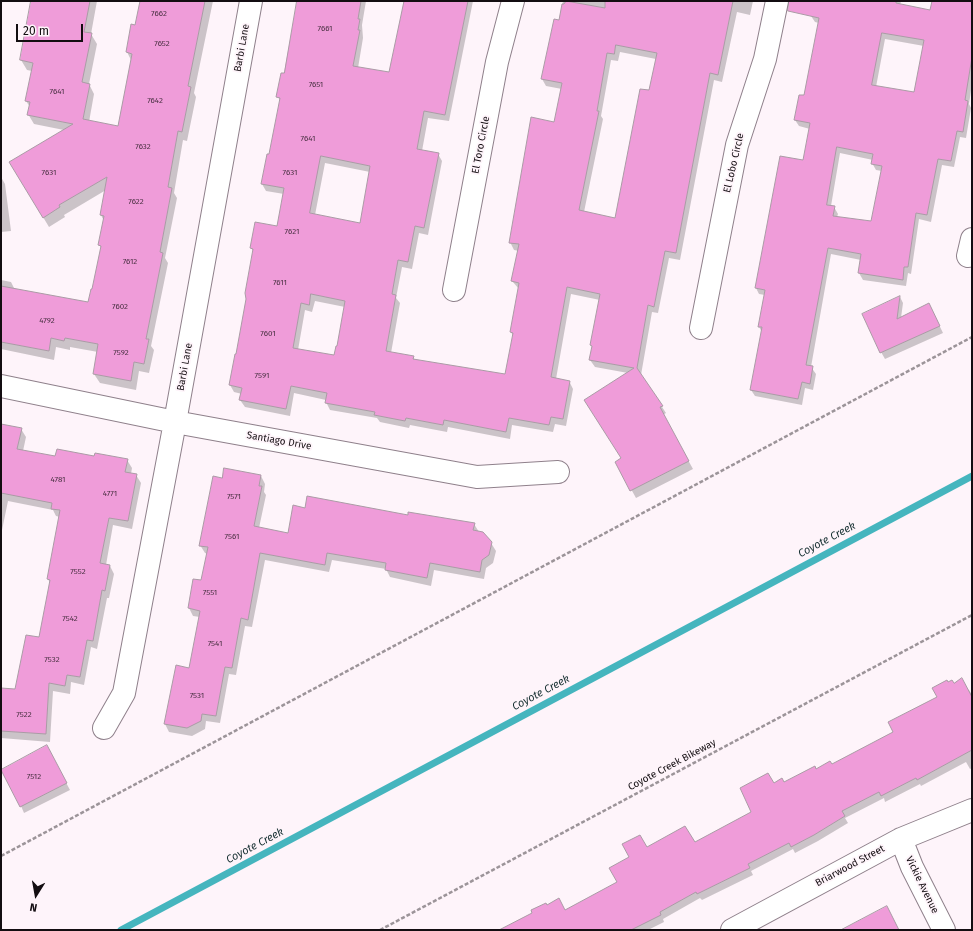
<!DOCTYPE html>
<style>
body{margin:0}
#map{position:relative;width:973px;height:931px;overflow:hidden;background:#fef4fa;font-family:"Fira Sans",sans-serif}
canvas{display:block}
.frame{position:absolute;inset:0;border:2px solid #130d11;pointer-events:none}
.north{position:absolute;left:16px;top:875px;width:40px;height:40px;-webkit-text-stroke:3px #fef4fa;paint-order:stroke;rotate:191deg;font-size:11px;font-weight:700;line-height:16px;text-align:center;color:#130d11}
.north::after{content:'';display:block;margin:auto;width:14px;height:18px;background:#130d11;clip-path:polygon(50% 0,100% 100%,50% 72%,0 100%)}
.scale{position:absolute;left:16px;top:24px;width:67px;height:18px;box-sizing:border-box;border:2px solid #130d11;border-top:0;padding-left:5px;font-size:12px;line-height:14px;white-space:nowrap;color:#130d11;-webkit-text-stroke:3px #fef4fa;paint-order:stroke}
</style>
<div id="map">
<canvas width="973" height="931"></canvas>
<div class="frame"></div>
<div class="north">N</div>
<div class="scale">20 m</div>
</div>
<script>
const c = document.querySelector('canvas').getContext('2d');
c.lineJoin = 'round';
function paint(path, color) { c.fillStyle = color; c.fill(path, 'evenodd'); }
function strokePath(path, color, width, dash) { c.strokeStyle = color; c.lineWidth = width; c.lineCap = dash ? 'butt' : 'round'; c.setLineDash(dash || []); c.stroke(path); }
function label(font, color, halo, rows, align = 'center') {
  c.font = font + ' "Fira Sans",sans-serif'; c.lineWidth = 3.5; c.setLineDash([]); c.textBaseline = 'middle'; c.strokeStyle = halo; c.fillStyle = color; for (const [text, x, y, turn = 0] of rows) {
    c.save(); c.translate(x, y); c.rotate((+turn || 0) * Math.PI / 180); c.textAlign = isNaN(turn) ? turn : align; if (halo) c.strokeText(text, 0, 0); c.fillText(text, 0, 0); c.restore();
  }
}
paint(new Path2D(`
 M36,1h61l-6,33 6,10 -8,40 5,10 -5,28 29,5 13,-67 -4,-8 5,-27 4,1 5,-25h72l-19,92 2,4 -9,44 -4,-1 -9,53 3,5 -12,60 3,5 -17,83 3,4 -5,23 -10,-2 -3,19 -36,-7 -6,-9 4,-22 -28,-5v3l-14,-3 -2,13 -53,-11v-69l10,2 4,8 74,13 4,-13 8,-42 -1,-3 4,-24 -3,-6 5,-25 -42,25 1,2 -16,10 -39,-65 54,-32 -30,-6 -6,-10 2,-7 -4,-6 6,-30 -5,-1 -6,-10z
 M297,1h69l-4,24 1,13 -5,30 32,6 14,-73h69l-24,120 -21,-3 -6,33 16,3 4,7 -14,74 -9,-2 -7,36 -10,-2 -6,31 4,5 -9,50 22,4 2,3 91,15 7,-39 -2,-4 8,-43 -7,-8 7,-30 -5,-1 -4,-8 45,-119 7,-34 -16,-3 -4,-7 17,-57 4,-21h190l-3,14 -13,-3 -15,70 -8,-2 -34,180 -11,-2 -11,55 -6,-1 -11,63 25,38 -3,2 30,54 -57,29 -20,-36 6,-3 6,-86 -33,-6 -5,-7 3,-13 -2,-2 9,-45 -29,-6 -15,85 13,2 4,8 -7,37 -11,-2 -2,8 -41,-7 -2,14 -62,-12 -1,5 -37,-7 -1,3 -29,-6 -3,-4 -47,-8 -4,-8v-2l-32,-7 -4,23 -45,-9 -5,-7 2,-6 -8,-2 -4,-7 7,-29 17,-104 -3,-4 26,-21 7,-33 -18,-3 -4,-7 8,-29 11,-53 -3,-5 7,-23zM620,52l36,7 -6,33 -34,127 -32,-7 19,-93 -2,-3 10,-56 7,1zM325,163l45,9 -10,52 -45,-9zM315,301l30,6 -7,40 -3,9 -37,-6 7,-40 7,2z
 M814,1h87l-1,4 31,6 2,-10h39v83l-3,20 2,4 -5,30 -6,-1 -6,30 -12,-2 -11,57 -12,-3 -8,55 -3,-1 -2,13 -43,-6 -4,-7 2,-13 -30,-6 -20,113 5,7 -3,16 -8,-2 -3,17 -47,-9 -4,-6 11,-58 -3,-5 6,-32 -6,-1 -3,-6 48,-127 6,-32 -11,-3 -4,-6 9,-23 15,-74 -4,-1 -4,-6zM885,39l39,7 -10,47 -38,-6zM840,153l33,7 -1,3 4,7 6,1 -10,52 -35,-6 1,-3 -4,-7 -3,-1z
 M1,177l4,7 6,47 -10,1z
 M900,297l3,6 -2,15 28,-14 14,29 -58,26 -4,-7z
 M1,425l20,4 5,8 -3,14 33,7 71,2 5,8 -1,6 5,1 5,8 -9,46 -19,-4 -7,40 4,1 4,8 -5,24h-2l-10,51 -6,-2 -7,38 -13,-3 -1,12 -17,-3 -3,51 -49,-4v-49l15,1 24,-52 10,-55 -2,-4 12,-62 -4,-1 -3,-6 -45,-9 -7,34z
 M261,476l4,8 -1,8 2,3 -7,33 30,6 17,-25 102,8 66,7 5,8 12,11 5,8 -3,12 -7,5 -2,11 -50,-9 -3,16 -41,-9 -4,-8 -54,-9 -3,12 -64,-12 -13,67 -7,-1 -9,49 -7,-1 -9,49 -14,-2 -1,8 -13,7 -23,-4 -4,-8 25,-55 10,-52 -7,-1 -4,-8 13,-26 6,-28 -3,-1 -5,-8 22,-66z
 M948,683l21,7 3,5v73l-2,1 -4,-7 -45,24 -1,-2 -35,18 -1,-4 -39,20 3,5 -30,18 -23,12 -2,-4 -42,22 2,4 -51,25 -2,-2 -37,21 1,3 -16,8h-133l31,-24 19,5 53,-28 28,-35 48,-4 58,-31 22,-29h10l47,-19 64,-32 43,-36z
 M47,747l23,43 -46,23 -3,-7z`), '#0003');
strokePath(new Path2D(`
 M121,930l851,-454`), '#45b5be', 7);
const building = new Path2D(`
 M31,1h59l-6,31 8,1 -10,49 8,2 -7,35 35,7 14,-72 -6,-2 5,-28 4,1 5,-24h65l-17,85 3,1 -9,45 -4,-1 -10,56 4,1 -12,64 3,1 -17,86h3l-5,25 -10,-2 -3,19 -38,-7 5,-30 -33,-6 -1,3 -13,-3 -2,13 -48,-9v-56l87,16 3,-13h1l9,-43 -3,-1 6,-29 -4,-1 7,-38 -48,28 1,2 -17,11 -34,-56 64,-38 -46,-9 3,-13 -5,-1 8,-38 -13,-3z
 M297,1h64l-3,18h2l-2,11h2l-7,36 36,6 15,-71h64l-23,114 -21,-4 -7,38 22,4 -15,75 -9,-2 -7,36 -10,-2 -6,34 4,1 -10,56 28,5 -1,3 92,15 8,-41 -3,-1 9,-49 -8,-2 8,-37 -10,-1 22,-126 23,5 8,-39 -21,-4 13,-60 5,1 3,-16h2l2,-3 39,7v-7h128l-15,74 -8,-2 -34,180 -11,-2 -11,56 -6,-2 -11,63 26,38 -3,1 29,54 -59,30 -15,-29 6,-4 -37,-58 50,-32 -45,-8 3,-14 -2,-1 10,-51 -33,-7 -16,90 19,4 -7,38 -12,-2 -2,8 -40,-7 -3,14 -62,-12 -1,5 -37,-7 -1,3 -31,-6 1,-3 -50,-9 2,-10 -36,-7 -5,23 -47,-9 3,-12 -13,-3 6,-31h1l10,-55 -1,-6 8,-44 -3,-1 5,-26 22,4 7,-38 -23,-4 6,-30h2l11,-56 -4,-1 5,-24h3zM616,45l41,8 -8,37 -9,-1 -25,129 -36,-8 20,-99h-2l10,-58 7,1zM321,156l49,10 -10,57 -50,-10zM311,294l34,7 -8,45h-1l-2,9 -41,-7 8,-45 8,2z
 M789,1h107v2l34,7 2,-9h40v56l-7,43 3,1 -5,31 -6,-1 -6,30 -13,-2 -11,56 -11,-2 -8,54h-4l-1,13 -45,-7 3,-19 -33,-6 -22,117 7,1 -3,18 -8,-2 -4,17 -48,-9 12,-63h-4l7,-37 -10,-2 25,-132 23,4 7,-37 -16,-3 5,-25h5l15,-77 -31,-7zM882,33l42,7 -10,52 -42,-7zM837,147l36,7 -2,10 11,2 -11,55 -38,-5 2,-10 -8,-1z
 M900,296l-3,23 32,-16 11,23 -60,27 -18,-39z
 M1,424l21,4 -5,21 38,7 2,-7 37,7 1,-3 33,6 -3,13 12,2 -9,47 -19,-3 -9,45 10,2 -5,26 -3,-1 -9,51 -6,-1 -7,37 -13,-2 -2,11 -16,-3 -3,51 -45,-3v-43l14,1 11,-54 13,2 11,-57 -3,-1 13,-69 -9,-1 1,-6 -51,-10z
 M224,468l37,7 -2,11h3l-8,40 34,7 5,-28 12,3 2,-12 101,19v-3l67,11 -2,7 10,2 9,10 -3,13 -7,5 -2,12 -50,-9 -3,15 -42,-8 1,-7 -59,-10 -2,12 -65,-12 -12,67 -7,-2 -9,50 -7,-1 -9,49 -14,-2 -1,7 -14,7 -23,-4 12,-59 13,3 11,-57 -12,-3 5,-29 8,1 7,-33 -9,-1 14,-70 9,2z
 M962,678l10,19v53l-55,30 -1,-2 -35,18 -2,-4 -37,19 3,5 -31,19 -23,12 -2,-4 -41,21 2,4 -53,26 -1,-2 -36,20 1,3 -30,15h-132l33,-17 -1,-3 15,-7 1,2 12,-7 6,12 52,-28 -8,-14 20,-11 -7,-13 18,-9 7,12 38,-21 10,16 56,-30 -11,-24 28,-15 6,10 8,-5 2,4 31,-16 1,3 14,-8 2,3 61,-32 -5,-10 49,-25 -5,-9 15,-8 1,2 4,-2 2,3z
 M47,745l20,38 -47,24 -19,-37z
 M887,906l12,24h-58z`);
paint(building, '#ef9cd9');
strokePath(building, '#aa9ba5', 1);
const minor = new Path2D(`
 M968,256l4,-17
 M454,290l43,-228 16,-61
 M701,328l36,-183 28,-86 12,-58
 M1,386l174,36 302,55 81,-5
 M104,728l20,-35 51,-271 76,-421
 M901,839l11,28 32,63
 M732,930l169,-91 71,-29`);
strokePath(minor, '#8f808b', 24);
strokePath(new Path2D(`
 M1,856l971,-519
 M380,930l592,-315`), '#9c9499', 2.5, [4, 2]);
strokePath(minor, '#fff', 22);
label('8px', '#4a3143', null, [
 ["7662",159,14],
 ["7661",325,29],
 ["7652",162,44],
 ["7651",316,85],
 ["7641",57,92],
 ["7642",155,101],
 ["7641",308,139],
 ["7632",143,147],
 ["7631",49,173],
 ["7631",290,173],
 ["7622",136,202],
 ["7621",292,232],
 ["7612",130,262],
 ["7611",280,283],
 ["7602",120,307],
 ["4792",47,321],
 ["7601",268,334],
 ["7592",121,353],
 ["7591",262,376],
 ["4781",58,480],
 ["4771",110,494],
 ["7571",234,497],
 ["7561",232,537],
 ["7552",78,572],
 ["7551",210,593],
 ["7542",70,619],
 ["7541",215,644],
 ["7532",52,660],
 ["7531",197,696],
 ["7522",24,715],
 ["7512",34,777]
]);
label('10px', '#130d11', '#fef4fa', [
 ["Barbi Lane",242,48,-80],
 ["El Toro Circle",481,145,-79],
 ["El Lobo Circle",734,163,-77],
 ["Barbi Lane",185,367,-80],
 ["Santiago Drive",279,441,10],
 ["Coyote Creek Bikeway",672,765,-28],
 ["Briarwood Street",850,866,-28],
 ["Vickie Avenue",922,885,64]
]);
label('italic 11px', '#162f31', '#fef4fa', [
 ["Coyote Creek",827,540,-28],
 ["Coyote Creek",541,693,-28],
 ["Coyote Creek",255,846,-28]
]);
</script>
